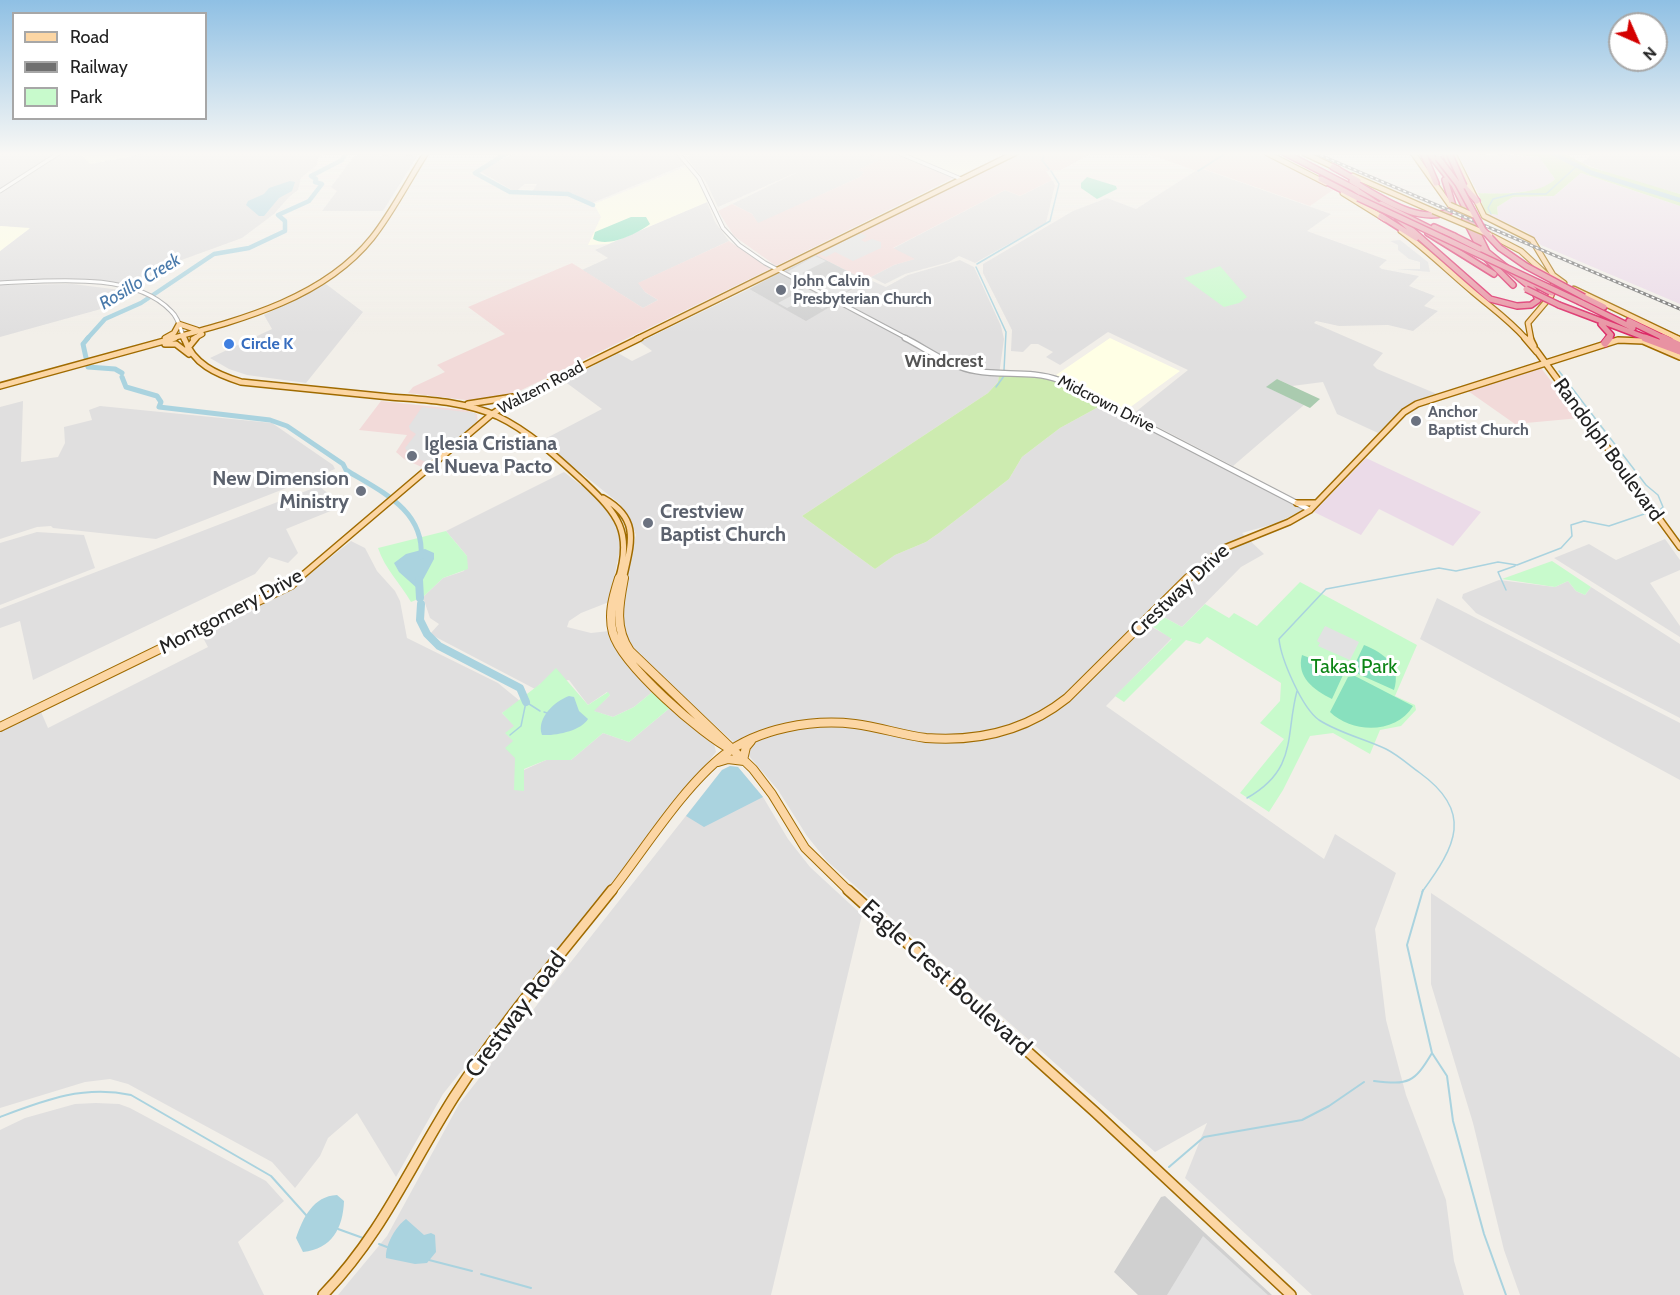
<!DOCTYPE html>
<style>
body{margin:0}
#map{position:relative;width:1680px;height:1295px;overflow:hidden;background:#f2efe9;font-family:Cabin,sans-serif}
canvas{display:block}
.legend{position:absolute;left:12px;top:12px;width:195px;height:108px;box-sizing:border-box;background:#fff;border:2px solid #a7a7a7;margin:0;padding:8px 10px;list-style:none;font-size:18px;color:#222}
.legend li{display:flex;align-items:center;gap:12px;height:30px}
.legend b{width:30px;border:2px solid #a7a7a7}
.north{position:absolute;left:1608px;top:12px;width:60px;height:60px;box-sizing:border-box;background:#fff;border:2px solid #a7a7a7;border-radius:50%;rotate:135deg;font-size:16px;font-weight:700;line-height:24px;text-align:center;color:#222}
.north::after{content:'';display:block;margin:auto;width:21px;height:27px;background:#d40000;clip-path:polygon(50% 0,100% 100%,50% 72%,0 100%)}
</style>
<div id="map">
<canvas width="1680" height="1295"></canvas>
<ul class="legend">
<li><b style="height:8px;background:#fcd6a4"></b>Road</li>
<li><b style="height:8px;background:#707070"></b>Railway</li>
<li><b style="height:16px;background:#c8facc"></b>Park</li>
</ul>
<div class="north">N</div>
</div>
<script>
const c = document.querySelector('canvas').getContext('2d');
c.lineJoin = 'round';
function paint(path, color) { c.fillStyle = color; c.fill(path, 'evenodd'); }
function strokePath(path, color, width, dash) { c.strokeStyle = color; c.lineWidth = width; c.lineCap = dash ? 'butt' : 'round'; c.setLineDash(dash || []); c.stroke(path); }
function label(font, color, halo, rows, align = 'center') {
  c.font = font + ' Cabin,sans-serif'; c.lineWidth = 6; c.setLineDash([]); c.textBaseline = 'middle'; c.strokeStyle = halo; c.fillStyle = color; for (const [text, x, y, turn = 0] of rows) {
    c.save(); c.translate(x, y); c.rotate((+turn || 0) * Math.PI / 180); c.textAlign = isNaN(turn) ? turn : align; if (halo) c.strokeText(text, 0, 0); c.fillText(text, 0, 0); c.restore();
  }
}
paint(new Path2D(`
 M0,153h57l-57,36z
 M62,153h18l10,11 57,-11h177l-6,5 -1,7 -16,13 -3,12 -9,7 -15,17 -32,24 -66,24 -44,24 -48,-7 -84,2v-30l29,-22 -29,-3v-33z
 M515,153h160l12,11 -95,39 -21,-10 -39,-1 5,-8h-12l-10,8 -34,-20 5,-5z
 M696,153h170l15,6 -22,11 5,2 -4,5 -102,47 -6,-10 -20,-10 68,-33 -82,36 -12,-25 -20,-25z
 M1593,153h87v41l-61,-17 -37,-14z
 M418,155l-35,56h-61l15,-20 -6,-4 23,-31z
 M1200,168l131,46 -24,17 80,29 -8,7 3,2 37,7 -10,10 26,10 -11,10 14,5 -25,20 -25,-6 -49,1 -23,-5 -2,2 69,30 -10,12 4,4 60,25 -34,14 -25,25 -41,-19 -14,-32 -31,4 -15,-7 -10,8 37,18 -71,61 -100,-52 55,-44 -80,-38 -48,33 -14,-8 7,-5 -15,-8h-7l-8,8 -12,-1 1,-21 -29,-57v-9l90,-53 34,-13 29,11z
 M1052,180l3,5 -9,38 -71,40 -16,-7 -10,6 -44,12 -20,10 -14,-7 23,-12 20,-6 -22,-10 113,-59 15,6z
 M707,202l8,20 14,19 -90,42 6,9 13,8 -15,8 -61,-38 26,-12 -13,-8z
 M960,260l14,7 27,59 3,13 -6,43 -10,11 -186,123 73,53 20,-14 31,-13 13,-9 70,-54 13,-22 38,-29 42,-23 203,104 -28,14 -35,10 22,21 -23,13 -59,60 -22,-12 -10,11 22,12 -66,68 218,153 11,-25 61,39 -21,56 11,91 20,75 40,105 8,61 10,34h-152l-127,-117 22,-55 -52,29 -328,-291 -20,-25 -29,-46 -29,-34 -111,-100 -13,-19 -5,-32 16,-70 -7,-17 -9,-14 -79,-63 61,-32 -38,-28 54,-28 14,8 20,-10 -12,-9 109,-53 57,31 35,-19 -4,-3 33,-18 16,7 22,-12z
 M73,284l56,7 -28,18 -101,28v-52z
 M326,284l37,28 -57,71 -59,-8 -18,-6 -19,-11 62,-29 -8,-14z
 M23,401l-2,61 37,-5 7,-14 -1,-16 28,-7 -3,-10 11,-4 172,17 61,42 2,4 -179,70 -103,-11 -2,-2 -14,1 -37,12v-132z
 M564,472l45,35 14,28 -14,67 -28,11 -12,8 -2,6 24,6 18,-2 16,30 31,28 -22,18 -21,10 -20,-6 17,-16 -3,-3 -19,13 -19,-25 -29,4 -5,5 -105,-55 9,-10 -9,-6 -7,-21 20,-19 21,-7 3,-15 -21,-25z
 M319,486l24,20 -57,23 12,24 -10,10 -19,-6 -14,17 -222,106 -13,-59 -20,7v-19z
 M37,532l47,3 11,33 -95,37v-62z
 M1665,539l15,21v10l-30,13 30,43v11l-126,-79 35,-14 27,16z
 M351,541l14,7 12,23 18,20 5,10 7,37 91,45 22,18 -18,12 13,13v32l9,12 22,-10h25l32,-27 26,9 42,-35 43,37 2,8 -273,342 -47,83 -39,-64 -29,25 -8,18 -25,32 -23,-26 -144,-78 -18,-5 -25,3 -85,26v-376l41,-20 7,16 160,-81 -7,-13 94,-48z
 M1499,580l56,7 13,-6 8,10 9,4 6,-8 89,57v74l-204,-105 -14,-15 1,-4z
 M1437,598l243,125v57l-260,-141z
 M730,766l8,1 25,30 25,42 22,28 52,48 -91,380h-433l49,-59 72,-132 263,-334z
 M1431,893l249,165v237h-160l-16,-45 -31,-127 -42,-139z
 M96,1103l23,1 11,4 136,73 18,20 -46,41 26,53h-264v-165l25,-12 50,-14z`), '#e0dfdf');
paint(new Path2D(`
 M866,153h28l59,25 -177,88 -42,-30 -16,-25 14,-7 20,10 6,9 102,-46 4,-5 -6,-2 23,-11z
 M1017,153h75l-31,17 -15,1 6,9 -32,16 -15,-6 -112,58 22,11 -21,6 -29,15 -51,-26z
 M1146,153h117l70,37 -23,16 -109,-38 -5,3z
 M729,241l41,28 -263,128 -33,4 -66,-8 5,-6 32,-15 -8,-7 68,-31 -37,-27 104,-44 71,45 15,-8 -13,-8 -7,-9z
 M1541,368l39,50 -65,6 -47,-33z
 M381,401l84,9 12,4 1,9 -52,46 -22,-10 -8,-7 11,-17 -48,-5z`), '#f2dad9');
paint(new Path2D(`
 M1457,153l82,4 16,22 -13,11 -45,4 -19,-1z
 M1581,173l99,33v98l-139,-59 -13,-12 -42,-20 12,2 -1,-8 16,-10 41,-1z
 M1366,458l115,54 -28,34 -74,-37 -18,26 -47,-23z`), '#ebdbe8');
paint(new Path2D(`
 M80,153h67l-57,11z
 M903,153h101l-46,23z
 M688,166l14,21 5,15 -99,42 -20,1 13,-28 -7,-13z
 M0,226l30,2 -30,23z
 M1110,338l70,33 -55,40 -69,-36z`), '#ffffe5');
paint(new Path2D(`
 M816,255l51,26 -30,17 -53,-27z
 M779,273l58,30 -31,18 -57,-32z
 M1165,1196l107,99h-134l-24,-23 47,-75z`), '#d0d0d0');
paint(new Path2D(`
 M1497,153h66l27,14 90,27v12l-99,-33 -27,23 -41,1 -16,10 1,8 -12,-2 -8,-20c22,1 62,2 77,-14l-16,-22z
 M1021,374l35,6 46,25 -42,23 -38,29 -13,22 -70,54 -13,9 -31,13 -20,14 -73,-53 186,-123 10,-11 1,-7z`), '#cdebb0');
paint(new Path2D(`
 M1277,379l43,20 -10,9 -44,-21z`), '#aacbaf');
paint(new Path2D(`
 M1220,266l27,31 -8,6 -15,4 -40,-29z
 M446,531l21,25 1,13 -25,9 -20,19 -12,5c-11,-19 -26,-33 -33,-54z
 M1552,561l39,26 -6,8 -9,-4 -8,-10 -13,6 -53,-8z
 M1300,582l117,63 -22,51 20,9 1,5 -15,16 -21,4 -10,24 -37,-21 -23,3 -27,54 -14,22 -29,-19 44,-54 -24,-16 20,-22 1,-18 -74,-46 -7,7 -14,-4 -62,62 -9,-6 57,-57 -22,-14 10,-10 22,12 23,-23 24,14 5,-5 23,13z
 M556,668l32,37 20,-13 2,3 -16,16 19,6 21,-10 22,-18 15,18 -42,35 -26,-9 -32,27h-25l-22,9v22l-10,-1 1,-32 -10,-10 8,-7 -8,-8 9,-7 -12,-13 38,-29z`), '#c8facc');
paint(new Path2D(`
 M1087,177l29,9 1,3 -20,10 -16,-11v-5z
 M631,217h15l4,7c-13,10 -42,24 -57,15l2,-7z
 M1364,645c20,8 38,21 30,45l-38,-17 -3,-5z
 M1302,655l37,14 4,6 -11,24c-18,-9 -36,-22 -30,-44z
 M1355,676l58,30c-17,28 -60,28 -83,6l18,-35z`), '#88e0be');
paint(new Path2D(`
 M860,233l7,3 -6,4 4,2 7,-3 9,3v6l-28,13 -18,-9 -9,5 -7,-3z
 M1400,240l28,22 2,10 -34,-3h24v-7l-11,-3 -11,-9v-5l-8,-4z
 M815,256l11,5 -24,12 5,3 -6,3 -14,-7z
 M850,273l15,8 -28,15 -16,-8z
 M806,288l28,15 -12,6 -17,-10 -18,9 -9,-5z
 M422,407l53,6 2,9 -46,42 -20,-8 -6,-8 11,-14 -6,-4 -1,-4z
 M1325,626l34,16 -9,18 -32,-14 2,-3 -3,-2z
 M1203,1236l65,59h-101z`), '#e2e2e2');
paint(new Path2D(`
 M290,181l5,1 -3,9 -13,7 -15,18h-5l-13,-11 2,-4 16,-7 5,-6z
 M425,549l9,4v6l-16,30 -19,-17 -5,-9 12,-9z
 M569,696l5,1 5,14 9,8c-7,12 -33,17 -46,16 -6,-17 13,-34 27,-39z
 M730,766l8,1 25,30 -59,30 -18,-11 36,-46z
 M337,1195l7,6c-1,27 -12,48 -41,51l-7,-14c7,-20 17,-42 41,-43z
 M406,1219l18,16 7,-2 4,2 1,17 -9,11 -12,1 -29,-6c-1,-13 10,-32 20,-39z`), '#aad3df');
strokePath(new Path2D(`
 M1045,153l-3,7 7,9
 M1198,171l25,-16
 M1491,214l-3,-6 5,-9 21,-5h32l31,-28
 M977,264l73,-43 9,-37 -8,-13
 M976,267l30,65 -2,38
 M1559,371l87,114 12,10 5,12 -6,5
 M996,387l8,-11
 M1506,590l-8,-18 17,-6
 M526,702l14,9
 M544,712l3,1
 M510,735l11,-9 5,-24
 M1247,798c51,-29 38,-62 50,-107
 M1422,892c34,-46 52,-80 -2,-119 -11,-8 -22,-18 -34,-24 -21,-10 -47,-16 -67,-29 -17,-12 -38,-61 -40,-81l47,-50 113,-21 17,3 42,-9 19,3 44,-17 11,-12 -1,-11 13,-4 25,5 41,-14`), '#aad3df', 1.5);
strokePath(new Path2D(`
 M1423,890l-16,55 25,108 15,23 6,45 31,113 22,61
 M1374,1081c35,4 40,2 58,-28
 M0,1117c45,-17 83,-32 131,-22l140,81 35,39
 M1169,1167l35,-30 98,-17 27,-14 35,-24
 M338,1229l25,9
 M379,1244l8,3
 M429,1260l43,11
 M481,1274l50,14`), '#aad3df', 2);
strokePath(new Path2D(`
 M507,153l-32,20 35,19 58,2 25,11
 M1552,153l40,20 88,27
 M87,339l18,-20 36,-16 73,-49 35,-6 36,-17v-10l-7,-6 31,-14 13,-17 -7,-2 1,-3 -5,-3 31,-16 4,-7`), '#aad3df', 4.5);
strokePath(new Path2D(`
 M88,338l-5,6 5,23 27,2 7,4
 M122,377l4,10 31,9 4,6 -2,5 111,13 17,6 56,38 3,6c34,21 79,40 75,87`), '#aad3df', 5);
strokePath(new Path2D(`
 M419,580l1,18
 M421,604l-1,16 7,14 12,12 81,42 6,14`), '#aad3df', 8);
const minorFar1 = new Path2D(`
 M678,153l21,25 24,50 16,17 26,18 143,76
 M899,153l62,26
 M0,191l59,-38
 M0,283c51,-2 133,-12 171,28 7,6 9,16 12,25`);
const minor = new Path2D(`
 M905,338c22,11 47,30 71,33 28,5 56,-1 83,9l251,130`);
const majorFar3 = new Path2D(`
 M1267,153l59,30
 M1304,153l34,16
 M1413,153l37,52
 M1453,153l31,63 48,24 21,35 11,8
 M1353,176l80,35
 M1343,193l42,26
 M1401,231c26,19 48,41 72,61 20,17 35,27 53,47
 M1492,236l29,15 27,25
 M1574,289l105,50
 M183,336l1,3
 M165,338l9,-5 5,-9 18,6
 M169,339c71,-19 154,-40 203,-101 20,-25 36,-57 54,-85
 M193,339l9,-5
 M637,339l378,-186
 M1531,339l-3,-16 23,-27 3,-16`);
const majorFar2 = new Path2D(`
 M184,338c9,26 32,36 57,44 50,5 100,10 149,15 36,3 73,4 107,19 32,15 61,42 87,66 34,32 49,50 34,98
 M1525,338l12,14
 M1530,338l4,8
 M1675,338l5,2
 M165,344h11l13,10
 M187,349l9,-11
 M1536,350l144,197
 M0,386l175,-48
 M468,404l45,-7
 M603,498c38,21 28,45 20,82
 M1297,503h19
 M297,580l195,-166 22,-14 126,-62
 M1187,580l35,-31 67,-27 21,-12 94,-98 13,-8 201,-64 25,1 37,16`);
const majorFar1 = new Path2D(`
 M619,578c-6,19 -11,36 -6,55 9,32 89,102 119,117
 M624,578c-5,26 -10,50 6,73l123,118 19,25 33,54 45,44
 M0,727l291,-142 8,-7
 M743,760l3,-13 5,-6
 M718,762l10,-3 16,2
 M611,892c33,-42 72,-105 113,-137 35,-27 88,-36 131,-31 24,3 47,11 71,14 52,4 101,-8 141,-40l121,-120`);
const major = new Path2D(`
 M848,890l247,222 196,183
 M323,1295c59,-61 86,-127 131,-198 47,-73 104,-139 158,-207`);
const highwayFar1 = new Path2D(`
 M1285,153l72,37
 M1423,153l13,30
 M1445,153l15,35
 M1333,167l25,14
 M1321,179l37,19
 M1352,181c28,16 70,47 102,28l-9,-29
 M1459,181l18,20
 M1353,188l32,21
 M1381,204l58,29
 M1381,216l35,22
 M1398,218l92,81 27,7 14,-1 7,-5 -4,-10 -47,-38 -33,-67 -25,-32
 M1465,219l19,37 29,29
 M1434,227l20,9
 M1428,233l66,41
 M1529,281l23,12
 M1584,297l20,10
 M1580,302l53,26
 M1559,305l90,34
 M1629,321l37,18
 M1601,324l10,11 -3,4`);
const highway = new Path2D(`
 M1645,338l35,13
 M1663,338l17,8
 M1605,343l4,-5`);
strokePath(minorFar1, '#a9a9a9', 5);
strokePath(minor, '#a9a9a9', 7);
strokePath(majorFar3, '#a06b00', 7);
strokePath(majorFar2, '#a06b00', 8);
strokePath(majorFar1, '#a06b00', 10);
strokePath(major, '#a06b00', 12);
strokePath(highwayFar1, '#dc2a67', 8);
strokePath(highway, '#dc2a67', 9);
strokePath(minorFar1, '#fff', 3);
strokePath(minor, '#fff', 4.5);
strokePath(majorFar3, '#fcd6a4', 4.5);
strokePath(majorFar2, '#fcd6a4', 5);
strokePath(majorFar1, '#fcd6a4', 8);
strokePath(major, '#fcd6a4', 9);
strokePath(highwayFar1, '#e892a2', 5);
strokePath(highway, '#e892a2', 7);
const rail = new Path2D(`
 M1315,153l365,156`);
strokePath(rail, '#707070', 3);
strokePath(rail, '#fff', 1.5, [3]);
const majorBridge = new Path2D(`
 M1450,205l23,10
 M1433,211l57,24`);
const highwayBridge = new Path2D(`
 M1449,153l15,33
 M1438,158l20,26 25,46 17,18 26,18 58,31
 M1358,198l222,104
 M1454,236l26,13
 M1526,289l33,16`);
strokePath(majorBridge, '#a06b00', 7, []);
strokePath(highwayBridge, '#dc2a67', 8, []);
strokePath(majorBridge, '#fcd6a4', 4.5);
strokePath(highwayBridge, '#e892a2', 5);
const sky = c.createLinearGradient(0, 0, 0, 334);
sky.addColorStop(0, '#8fc0e4');
sky.addColorStop(0.46, '#f9f8f5');
sky.addColorStop(1, '#f9f8f500');
c.fillStyle = sky;
c.fillRect(0, 0, 1680, 334);
for (const [x, y, r, color] of [
 [781,290,6,"#6b7280"],
 [229,344,6,"#3f7fe0"],
 [1416,421,6,"#6b7280"],
 [412,456,6,"#6b7280"],
 [361,491,6,"#6b7280"],
 [648,523,6,"#6b7280"]
]) { const dot = new Path2D(); dot.arc(x, y, r, 0, 2 * Math.PI); c.fillStyle = color; c.fill(dot); strokePath(dot, '#fff', 2); }
label('bold 16px', '#5b616d', '#fff', [
 ["John Calvin",793,281],
 ["Presbyterian Church",793,299],
 ["Anchor",1428,412],
 ["Baptist Church",1428,430]
], 'left');
label('bold 16px', '#366cbe', '#fff', [
 ["Circle K",241,344]
], 'left');
label('16px', '#222', '#fff', [
 ["Walzem Road",541,388,-28],
 ["Midcrown Drive",1106,404,27]
]);
label('italic 18px', '#4a7aab', '#fff', [
 ["Rosillo Creek",140,282,-31]
]);
label('bold 18px', '#555', '#fff', [
 ["Windcrest",944,362]
]);
label('bold 20px', '#5b616d', '#fff', [
 ["Iglesia Cristiana",424,444],
 ["el Nueva Pacto",424,467],
 ["New Dimension",349,479,"right"],
 ["Ministry",349,502,"right"],
 ["Crestview",660,512],
 ["Baptist Church",660,535]
], 'left');
label('20px', '#222', '#fff', [
 ["Randolph Boulevard",1608,450,54],
 ["Crestway Drive",1180,591,-43],
 ["Montgomery Drive",231,612,-28]
]);
label('20px', '#0c8416', '#fff', [
 ["Takas Park",1354,667]
]);
label('24px', '#222', '#fff', [
 ["Eagle Crest Boulevard",946,978,42],
 ["Crestway Road",516,1015,-53]
]);
</script>
